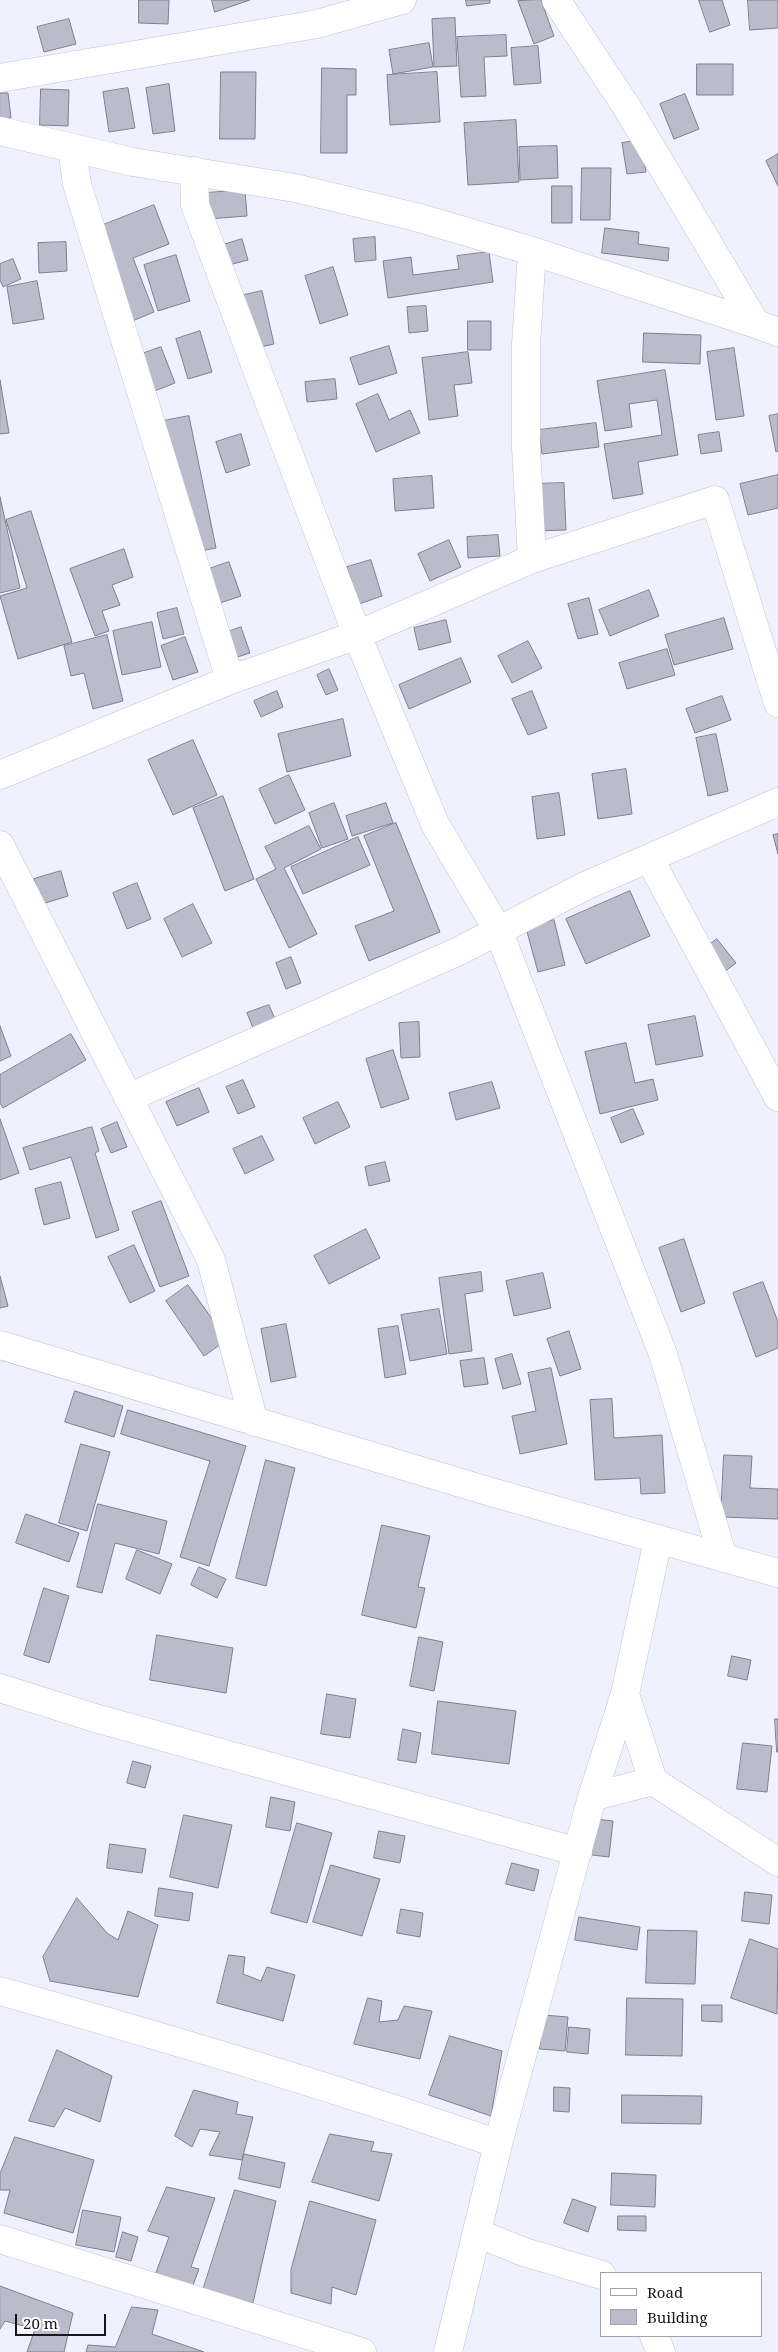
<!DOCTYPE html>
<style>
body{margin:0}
#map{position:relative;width:778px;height:2352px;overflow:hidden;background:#f0f1fe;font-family:"Noto Serif",serif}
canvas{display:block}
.legend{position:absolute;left:600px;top:2272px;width:162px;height:65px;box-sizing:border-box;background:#fff;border:1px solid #a2a2a4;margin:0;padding:6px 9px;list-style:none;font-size:15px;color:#16161b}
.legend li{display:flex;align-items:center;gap:10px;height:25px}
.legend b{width:25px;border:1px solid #a2a2a4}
.scale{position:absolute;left:15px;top:2314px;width:91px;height:22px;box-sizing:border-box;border:2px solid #16161b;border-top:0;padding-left:6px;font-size:15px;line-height:18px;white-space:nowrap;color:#16161b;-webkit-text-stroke:4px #fff;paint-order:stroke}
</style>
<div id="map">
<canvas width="778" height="2352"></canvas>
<ul class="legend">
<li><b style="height:6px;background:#fff"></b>Road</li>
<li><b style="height:14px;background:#bbbccb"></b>Building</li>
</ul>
<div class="scale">20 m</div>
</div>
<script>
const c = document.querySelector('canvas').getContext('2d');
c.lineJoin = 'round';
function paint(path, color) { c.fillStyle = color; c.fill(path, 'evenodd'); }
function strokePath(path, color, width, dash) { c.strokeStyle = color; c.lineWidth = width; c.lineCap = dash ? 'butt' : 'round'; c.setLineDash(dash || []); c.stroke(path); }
const building = new Path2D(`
 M139,0h30l-1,24 -29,-1z
 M212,0h38l-35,12z
 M466,0h24v3l-23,3z
 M541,0l13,36 -20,8 -16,-43z
 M699,0h23l8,25 -20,7z
 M748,0h30v28l-28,2z
 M455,18l2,48 -23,1 -2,-48z
 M69,19l7,25 -32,8 -7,-25z
 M506,35l1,21 -23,1 2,39 -25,1 -4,-60z
 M429,43l4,24 -40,7 -4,-24z
 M538,46l3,37 -27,2 -3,-37z
 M697,64h36v31h-36z
 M322,68l34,1v26h-9v58h-26z
 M221,72h35l-1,67h-35z
 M437,72l3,50 -50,3 -3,-50z
 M169,84l6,47 -22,3 -7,-46z
 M128,88l7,40 -26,4 -6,-40z
 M41,89l28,1 -1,36 -28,-1z
 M0,93h8l3,25 -11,1z
 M685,94l14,35 -25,10 -14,-35z
 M516,120l3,62 -51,3 -4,-62z
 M641,140l5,32 -19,2 -5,-31z
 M557,146l1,32 -38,2 -1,-33z
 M778,154v32l-12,-25z
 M582,168h29l-1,52h-29z
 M552,186h20v37h-20z
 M245,190l2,26 -39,3 -2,-26z
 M154,205l15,39 -36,14 21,54 -24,10 -37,-93z
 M605,228l34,4 -1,12 31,4 -1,13 -66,-8z
 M375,237l1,23 -21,2 -2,-23z
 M242,239l6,21 -19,5 -6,-20z
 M66,242l1,29 -28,2 -1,-30z
 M489,252l4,30 -105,16 -5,-37 28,-4 2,18 46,-6 -2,-13z
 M176,255l14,46 -32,10 -14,-46z
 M13,259l8,20 -18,8 -3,-7v-16z
 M333,267l15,48 -28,9 -15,-48z
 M37,281l7,38 -31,5 -6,-37z
 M262,291l12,53 -23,5 -11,-53z
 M426,306l2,25 -19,2 -2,-26z
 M468,321h23v29h-23z
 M200,331l12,41 -24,7 -12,-40z
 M644,333l57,2 -1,29 -57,-2z
 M389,346l8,27 -38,12 -9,-27z
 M161,347l14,36 -23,9 -13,-37z
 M734,348l10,68 -28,4 -9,-68z
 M468,352l4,31 -18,2 4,31 -29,4 -7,-62z
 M665,370l13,85 -40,7 5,32 -30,5 -9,-55 58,-9 -5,-35 -28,4 3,23 -27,4 -8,-50z
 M335,379l2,20 -30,3 -2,-20z
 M0,380l9,53 -9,1z
 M378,394l11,26 21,-10 10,23 -44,19 -20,-48z
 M778,414v37l-2,1 -7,-36z
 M189,416l27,132 -26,5 -27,-132z
 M596,423l3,24 -57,7 -3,-24z
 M719,432l3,19 -21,3 -3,-19z
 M241,434l9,31 -24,8 -10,-31z
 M778,475v33l-30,7 -8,-31z
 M432,476l2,32 -39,3 -2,-32z
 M564,483l2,47 -29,1 -2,-47z
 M0,497l20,91 -20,5z
 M31,511l41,131 -54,17 -18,-63 27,-8 -21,-68z
 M498,535l2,21 -32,2 -1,-21z
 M449,540l12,27 -31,14 -12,-27z
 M124,549l9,28 -21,8 8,20 -18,6 7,20 -14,5 -25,-67z
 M371,560l11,36 -23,8 -12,-37z
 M229,562l12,34 -27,9 -11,-34z
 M649,590l10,26 -49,20 -11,-26z
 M589,598l9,36 -20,5 -10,-35z
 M177,608l7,26 -21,5 -6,-26z
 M724,618l9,31 -59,16 -9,-30z
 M446,620l5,22 -32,8 -5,-22z
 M152,622l9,45 -39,8 -9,-44z
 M241,627l9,26 -19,6 -8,-25z
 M107,635l16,66 -30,8 -9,-36 -13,3 -7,-30z
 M185,637l13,35 -25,8 -12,-34z
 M528,641l14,27 -30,15 -14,-27z
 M667,649l8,26 -48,14 -8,-26z
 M461,658l10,24 -62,27 -10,-24z
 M329,669l9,21 -12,5 -9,-20z
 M277,691l6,16 -22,10 -7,-16z
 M532,691l15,37 -19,7 -16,-36z
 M722,696l9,24 -36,13 -9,-24z
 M343,719l8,37 -64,16 -9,-38z
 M716,734l12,57 -20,5 -12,-58z
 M193,740l24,55 -44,20 -25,-55z
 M626,769l6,45 -34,5 -6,-45z
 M289,775l16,35 -30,14 -16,-35z
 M559,793l6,42 -28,4 -5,-42z
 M223,796l31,83 -29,12 -32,-83z
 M334,803l14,36 -26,9 -13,-35z
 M386,803l7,20 -41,13 -6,-20z
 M396,823l44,109 -71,29 -14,-35 39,-15 -30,-75z
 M309,826l12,23 -37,19 33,66 -28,14 -33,-69 20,-10 -11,-22z
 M778,834v20l-5,-19z
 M358,837l12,28 -67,29 -12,-27z
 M61,871l7,25 -26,8 -8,-25z
 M137,883l14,36 -24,10 -14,-36z
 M630,891l20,45 -64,28 -20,-45z
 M193,904l19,39 -30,14 -18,-38z
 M554,920l11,45 -27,7 -12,-44z
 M717,939l19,24 -17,13 -19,-24z
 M291,957l10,26 -15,6 -10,-26z
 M269,1005l6,14 -22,9 -6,-15z
 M695,1016l8,40 -47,9 -8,-40z
 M419,1022l1,35 -19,1 -2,-35z
 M0,1026l11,30 -11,5z
 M71,1034l15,26 -83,48 -3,-5v-28z
 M626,1043l9,40 18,-4 5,21 -58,14 -15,-62z
 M393,1050l16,49 -28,9 -15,-49z
 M243,1080l12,27 -17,7 -12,-27z
 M492,1082l8,26 -44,12 -7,-27z
 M199,1088l10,24 -32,14 -11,-24z
 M338,1102l12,25 -35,17 -12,-26z
 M633,1109l11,25 -23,9 -10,-25z
 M0,1119l19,54 -19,7z
 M117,1122l10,25 -16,6 -10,-24z
 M92,1127l7,24 -4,2 24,77 -23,8 -25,-81 -41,13 -7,-22z
 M262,1136l12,24 -29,14 -12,-25z
 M385,1162l5,19 -21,5 -4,-19z
 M61,1182l9,36 -26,7 -9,-36z
 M161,1201l28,75 -29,11 -28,-75z
 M366,1229l14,29 -51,26 -15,-28z
 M684,1239l21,64 -24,9 -22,-64z
 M134,1245l21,46 -25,12 -22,-46z
 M481,1272l2,19 -18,3 7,57 -23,3 -10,-76z
 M543,1273l8,35 -37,8 -8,-35z
 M0,1276l8,30 -8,2z
 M763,1282l15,40v26l-22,9 -23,-64z
 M188,1285l39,55 -23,16 -38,-55z
 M439,1309l8,45 -37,7 -9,-46z
 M286,1324l10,53 -25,5 -10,-53z
 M398,1326l8,48 -21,4 -7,-49z
 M569,1331l12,38 -21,7 -13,-37z
 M512,1354l9,30 -18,5 -8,-30z
 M484,1358l4,26 -24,3 -4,-26z
 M551,1368l16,76 -47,10 -8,-38 24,-5 -8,-38z
 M75,1391l48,15 -9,31 -49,-15z
 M612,1399l2,39 48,-3 3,58 -24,1 -1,-16 -45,2 -5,-80z
 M128,1410l118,36 -37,120 -29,-9 30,-96 -89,-27z
 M81,1444l29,8 -23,79 -28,-8z
 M724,1455l28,1 -2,32 28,1v30l-57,-2z
 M266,1460l29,8 -29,118 -30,-8z
 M98,1504l69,17 -8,33 -44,-11 -13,50 -25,-6z
 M26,1514l53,19 -10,29 -53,-19z
 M382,1525l48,11 -12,51 7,1 -9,40 -54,-13z
 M137,1550l35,14 -12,30 -34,-15z
 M199,1567l27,12 -9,19 -26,-13z
 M44,1588l25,8 -20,67 -25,-8z
 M157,1635l76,13 -7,45 -76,-13z
 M419,1637l24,5 -9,49 -24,-5z
 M732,1656l19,4 -4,20 -19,-4z
 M327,1694l29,5 -6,39 -29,-4z
 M438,1701l78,10 -7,53 -77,-10z
 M775,1719h3v33h-1z
 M403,1729l18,4 -5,30 -18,-3z
 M743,1743l29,3 -5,46 -30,-3z
 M133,1761l18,5 -6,22 -18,-5z
 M271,1797l24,5 -5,29 -24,-4z
 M184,1815l48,10 -14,63 -48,-11z
 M596,1819l17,2 -4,36 -17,-2z
 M297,1823l35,10 -25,90 -36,-10z
 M379,1831l26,5 -5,27 -26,-5z
 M110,1844l36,5 -4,24 -35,-5z
 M512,1863l27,7 -5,21 -28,-7z
 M331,1865l49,14 -18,57 -49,-14z
 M159,1888l34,5 -4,28 -34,-5z
 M745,1892l27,3 -3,29 -27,-3z
 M77,1898l30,35 11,7 10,-29 30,14 -20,72 -88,-16 -7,-24z
 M401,1909l22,4 -3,24 -23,-4z
 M579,1917l61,10 -3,23 -62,-10z
 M648,1930l49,1 -2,53 -49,-1z
 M750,1939l28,10 -1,65 -46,-16z
 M229,1955l16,2 -2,17 18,7 6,-14 28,8 -12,46 -66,-18z
 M368,1998l14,3 -3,21 19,-2 6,-14 28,5 -12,48 -66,-15z
 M627,1998l56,1 -1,57 -56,-1z
 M702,2005h20v17l-20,-1z
 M543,2015l25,2 -3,34 -25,-2z
 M569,2027l21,2 -2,25 -21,-2z
 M450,2036l52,15 -11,65 -62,-21z
 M57,2050l55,26 -12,46 -35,-14 -11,19 -25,-6z
 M554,2087l16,1 -1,24 -15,-1z
 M194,2090l44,12 -2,12 17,3 -11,43 -33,-5 11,-23 -20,-3 -8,18 -17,-11z
 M622,2095l80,1 -1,28 -79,-1z
 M330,2134l44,8 -3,9 21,3 -13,47 -67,-19z
 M15,2137l79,23 -21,73 -69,-20 6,-23h-10v-16z
 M244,2154l41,9 -5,25 -41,-9z
 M612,2173l44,2 -1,32 -44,-2z
 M167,2187l48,11 -24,69 8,2 -7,19 -38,-10 15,-41 -21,-6z
 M235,2190l41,11 -23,102 -50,-13z
 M573,2199l23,8 -8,25 -24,-9z
 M310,2201l66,19 -20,75 -24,-8 -1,17 -40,-11v-23z
 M83,2210l38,7 -7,35 -38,-7z
 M618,2216h28v15l-28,-1z
 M123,2232l15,5 -7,24 -15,-4z
 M0,2286l73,27 -9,39h-37l8,-23 -30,-8 -5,8z
 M132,2307l26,3 -6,24 52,18h-118l2,-7 27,2z`);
paint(building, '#bbbccb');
strokePath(building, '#7f808e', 1);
const street = new Path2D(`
 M556,0l72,109 128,215 22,8
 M0,78l317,-54 85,-24
 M0,131l133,31 162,26 121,29 116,34 224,73
 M72,149l5,35 153,496
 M194,171l1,34 162,430 78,189 63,106 165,424 60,204
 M532,559l-6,-112v-102l6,-94
 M0,775l230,-95 127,-45 175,-76 183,-59 63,203
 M0,845l211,415 43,162
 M649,858l129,239
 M128,1098l331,-147 126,-65 193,-84
 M0,1345l491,147 287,81
 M0,1688l95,30 483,134
 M625,1694l28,87 125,81
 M592,1797l61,-16
 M0,1991c167,47 334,96 498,153
 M477,2233l47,19 78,23
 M0,2239l362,113
 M654,2336l7,16
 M448,2352l50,-208 94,-347 33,-103 33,-154`);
strokePath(street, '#c0c2d1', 29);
strokePath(street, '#fff', 28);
</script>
